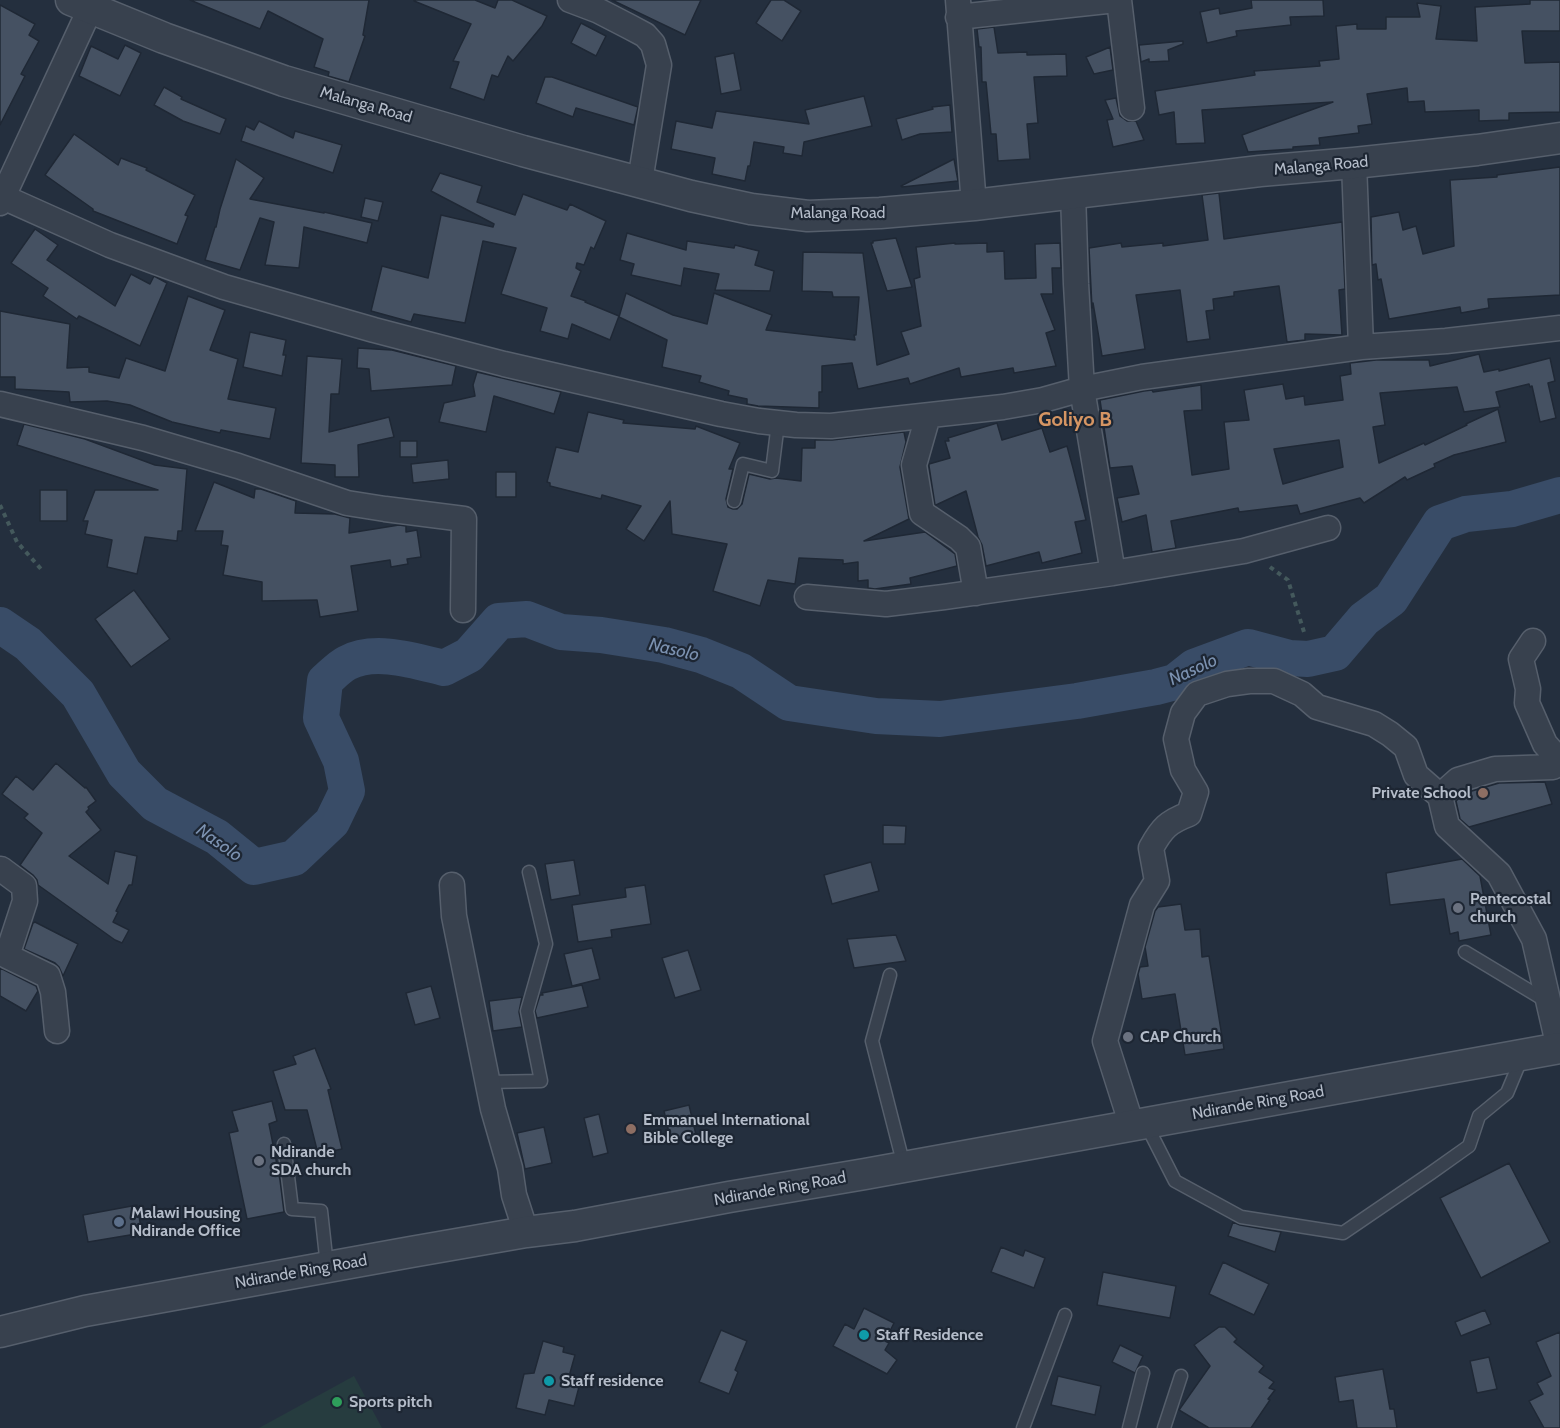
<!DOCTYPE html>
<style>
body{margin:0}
canvas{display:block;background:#242f3e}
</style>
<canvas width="1560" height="1428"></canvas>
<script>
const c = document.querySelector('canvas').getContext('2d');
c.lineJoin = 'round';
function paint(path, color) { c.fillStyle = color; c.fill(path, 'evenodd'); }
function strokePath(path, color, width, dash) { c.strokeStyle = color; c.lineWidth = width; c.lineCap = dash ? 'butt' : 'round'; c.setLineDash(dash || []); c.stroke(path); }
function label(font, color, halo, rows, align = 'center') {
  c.font = font + ' Cabin,sans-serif'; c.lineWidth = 4.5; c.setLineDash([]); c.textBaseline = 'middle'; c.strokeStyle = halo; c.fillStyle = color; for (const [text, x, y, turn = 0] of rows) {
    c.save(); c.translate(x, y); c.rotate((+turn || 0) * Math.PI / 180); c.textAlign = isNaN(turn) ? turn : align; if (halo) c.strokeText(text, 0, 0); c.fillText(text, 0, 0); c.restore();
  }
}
paint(new Path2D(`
 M354,1376l28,52h-123z`), '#263c3f');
strokePath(new Path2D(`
 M0,625l28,19 50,50 46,79 31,31 62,33 37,30 40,-9 38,-36 15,-31 -6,-30 -20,-43 4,-37c7,-6 14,-14 22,-18 28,-15 68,-2 97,5l25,-13 30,-34 28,-2 34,13 40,3 63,10 37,10 40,16 48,32 87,13 64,3 137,-18 79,-14 19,-5 19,-15 54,-20 41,11 19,1 27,-6 29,-34 27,-20 49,-76 26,-9 46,-5 48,-14`), '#394c67', 36);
const building = new Path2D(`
 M190,0h179l-6,35 2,1 -16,46 -21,-6 1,-4 -15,-5 9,-28 -55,-28 -8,18z
 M414,0h61l20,8 3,-8h14l35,16 -5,10 -29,35 -5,-5 -10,21 -6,-2 -8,25 -34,-12 9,-26 -6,-1 18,-37 -57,-23z
 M612,0h89l-16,35z
 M771,0h13l17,11 -19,30 -26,-18z
 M1251,0h72l1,16 -34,1 1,8 -55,6 1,5 -30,7 -7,-31 19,-4 1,6 32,-6z
 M1530,0h30v31h-38l3,32 35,-1v50l-51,1v7l-30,1v-11l-54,2 -1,-11 -16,1 -1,-14 -40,6 5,30 -14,2 1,7 -40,5 1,7 -27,2v2l-45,3 -6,-17 91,-33 -131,8 3,33 -29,1 -2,-32 -15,3 -4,-24 100,-16 -1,-4 66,-5 -1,-5 20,-2 -3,-33 21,-2v5h29v-12h34l-3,-14 24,3 -5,33 41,2 -2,-34 55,-3z
 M0,5l35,19 -6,11 10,6 -18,33 4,2 -25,49z
 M581,23l25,13 -10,20 -25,-13z
 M994,27l4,26 29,-1v3l39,-1 1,22 -33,1 4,46 -11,1 3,35 -32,2 -2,-27h-5l-5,-52h-4l-1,-35h-2l-2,-18z
 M1183,41v3l-15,6 1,11 -20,1v-3l-8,3 -2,-17z
 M125,45l16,8 -21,43 -41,-20 12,-30 27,13z
 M1110,47l3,23 -19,4 -8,-17z
 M734,53l7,37 -20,4 -6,-37z
 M545,77h7l86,30 -4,18 -58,-17 -3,9 -37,-14z
 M164,87l18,10 -1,2 45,20 -6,15 -37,-13 -29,-16z
 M864,96l8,30 -68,16 -2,14 -19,-3 1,-6 -30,-5 -4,24h-2l-3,15 -33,-7 3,-16 -44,-9 5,-28 36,7 4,-17 93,13 -4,-14z
 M1116,98l4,18 7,5h9l8,19 -31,7 -6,-27 6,-1 -8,-19z
 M950,105l2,27 -32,2 -18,6 -6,-21 37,-10 -1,-2z
 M259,121l34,17 2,-7 47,14 -9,28 -92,-32 5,-15 8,4z
 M74,134l44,31 3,-7 26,10 -1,2 49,25 -10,20 3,1 -11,28 -84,-33v-2l-48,-34z
 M236,159l28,19 -14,21 74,14v-1l48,11 -5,20 -63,-16 -5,41 -34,-3 9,-43 -14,-4 -20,52 -35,-10 10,-33h1l4,-18z
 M954,159l4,22 -56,6 -1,-1z
 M1560,167v128l-72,4 1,9 -28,5 -1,-6 -71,12 -8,-40 -3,1 -2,-16 -4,1 -1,-48 28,-5 4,18 13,-4 7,28 31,-8 -4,-66 47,-3v-2z
 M440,173l42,13 -5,16 38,13 8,-21 44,16 3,-6 36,17 -12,28 -3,-2 -7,18 -7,-2 -1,5 5,3 -10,25 15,5 -1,1 34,14 -9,24 -38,-16 -4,15 -28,-8 7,-23 -46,-14 15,-46 -33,-7 -18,82 -51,-9 -3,8 -40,-11 11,-45 46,12 13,-63 52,12 1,-3 -63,-33z
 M1219,193l5,46 118,-17 3,67 -6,1 3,45 -37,-1v6l-18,2 -8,-56 -45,6v4l-21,3 1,11 -8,1 4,28 -23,3 -7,-52 -44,5 9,54 -43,7 -9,-53 -1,5 -3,-60 32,-5 1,4 41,-4v3l45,-6 -6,-45z
 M365,198l18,4 -5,19 -17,-4z
 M35,229l23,16 -11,15 68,46 16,-32 19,10 4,-8 13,7 -27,63 -61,-30 -2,3 -34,-23 5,-8 -37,-25z
 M627,233l59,17 1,-9 47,7 1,-3 24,6 -4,14 19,6 -4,20 -55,-1 4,-16 -35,-6 -3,18 -50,-11 3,-11 -14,-4z
 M896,238l16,49 -25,4 -16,-48h2v-2z
 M955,243v1l32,-1v9l17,-1 1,28 31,-1 -1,-34 25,-1 1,25h-9l1,26h-12l14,36 -9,3 10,33 -42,7 -1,-5 -52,9 -2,-9 -49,16 -2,-6 -50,11 -6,-26 -30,3v26h-3v16l-61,-2 -11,-2v-5l-19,-4 1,-4 -30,-9 2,-6 -39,-9 5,-27 -48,-23 7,-24 47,22 34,9 7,-31 58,22 -6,15 89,10 -1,-5h2l3,-38h-26l-1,-5 -30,-1 1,-39 60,1 14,112 32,-11 -8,-22 20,-6 -7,-47 6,-2 -4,-30z
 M188,296l37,14 -15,40 28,9 -10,40 48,9 -6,31 -49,-9 -1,3 -48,-11 -42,-17 -23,-4 -37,1 -1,-10 -54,-3v-12h-15v-66l70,13 -3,44 22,-1v5l30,6 7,-20 39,13z
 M250,332l36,8 -3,15h3l-4,21 -39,-9z
 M358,348l34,2 64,16 -4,19 -81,6 -2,-22 -12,-1z
 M1479,354l5,18 15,-3v2l51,-13 5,23 -7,2 8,35 -16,4 -8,-36 -2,1 -1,-3 -33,8 4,15 -36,5 -7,-25 -77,6 5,32 -12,2 6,36 45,-20 1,2 42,-20 -1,-1 32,-15 8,33 -52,13 -20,9 1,3 -28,13 -2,-3 -41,26 -4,-5 -60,16 -3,-9 -58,7 -1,-4 -67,13 5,27 -24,4 -6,-37 -24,7 -5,-24 22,-4 -7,-28 -22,2 -10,-68 44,-9 8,-1 1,2 48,-7 1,25 -18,1 8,64 37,-6 -5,-47 25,-2 -5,-30 39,-6 3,15 18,-3 1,9 38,-5 -3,-24 11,-2 -1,-11 26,-3h53l1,6zM1339,440l4,27 -60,17 -9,-35z
 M307,356l35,3 -3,35h-8l-2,38 60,-15 5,20 -36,8 1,32h-24v-12l-34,-2z
 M477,372l84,20 -7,22 -60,-18 -8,36 -47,-10 5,-19 31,-7 -2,-11z
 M588,412l36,8 -1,3 72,6 1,-3 44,17 -11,26h4l-7,30 2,8 5,2h4l5,-5 7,-30 21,5 6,-1 25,3 1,-33h13v-8h17l72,-8 2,10 -6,25 9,52 -45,22 61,-9 30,22 2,12 -47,12 1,6 -36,5 -7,-1v-8l-10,1v-19l-15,2v-4l-44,-2 -4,26 -27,-4 -8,26 -47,-15 14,-47 -55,-10 -2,-33 -26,40 -18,-12 15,-23 -39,-11 -1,4 -51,-13v-3l-3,-1 9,-35 22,5z
 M997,423l5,17 40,-12 8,24 17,-6 6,22 13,52 -11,2 7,31 -40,10 -3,-11 -53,14 -4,-21 -4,-8 -12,-46 -30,14h-1l-6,-39v-2l21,-6 -5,-17h4l-1,-3z
 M24,424l61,15 70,26 32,4 -5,62h-4l-1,10 -32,-4 -8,37 -30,-7 5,-27 -27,-6 3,-13h-5l12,-31h63l-141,-45z
 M400,441h17v16h-17z
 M448,460l1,19 -36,4 -2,-19z
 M496,472h20v25h-20z
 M214,482l40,16 1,-9h6l35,12 -1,12 40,1 15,4 -1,15 50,-8 7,1v6l11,-2 4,27 -14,2 1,5 -17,3 -1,-7 -39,6 7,45 -38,6 -3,-17 -55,1v-19l-39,-7 5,-29 -7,-1 2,-14h-28z
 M40,490h27v31h-27z
 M134,590l36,49 -39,28 -36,-48z
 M56,763l29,25 1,-1 10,14 -8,6 1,2 -3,3 15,18 -32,26 39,28 7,-33 22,5 -5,29h-3l-13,26 2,1 -5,10 16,8 -7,13 -7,-3 -77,-55 -1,-5 -4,-5 -13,-10 22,-32 -18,-15 4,-4 -26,-20 14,-18 17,14z
 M1545,782l7,22 -83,23 -9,-8 -4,-18 9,-8 34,-10z
 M883,825l23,1 -1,18h-22z
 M1462,859l18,17 11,59 -32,6 -1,-9 -8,2 -6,-35 -54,6 -4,-32z
 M574,860l6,35 -29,5 -6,-36z
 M871,862l8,29 -47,13 -8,-29z
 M645,885l6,39 -40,6 1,7 -34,5 -6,-37 54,-8 -1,-9z
 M1181,904l4,26 15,-1 2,28 7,-1 15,93 -39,6 -10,-61 -33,5 -4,-25 2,-7 8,-1 -3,-19 10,-36 3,-4z
 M35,922l43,22 -15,32 -4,-9 -4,-4 -31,-14 9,-26z
 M896,935l10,26 -52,7 -7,-29z
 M592,948l8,31 -28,7 -8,-32z
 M688,950l13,40 -26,8 -13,-40z
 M0,968l36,18 2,5 -12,20 -26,-15z
 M582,985l6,22 -51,11 -2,-7 5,-16h3l-1,-2z
 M431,986l9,32 -25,7 -9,-32z
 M522,997l-3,15 3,15 -29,4 -4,-30z
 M315,1048l16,41 -3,1 14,59 -24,5 -11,-44h-22l-12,-39 23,-7 -3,-8z
 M272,1101l5,20 -8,3 11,56 4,32 -37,7 -18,-86 9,-2 -6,-20z
 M689,1105l8,34 -10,2 -9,-1 -7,2 -7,-31z
 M599,1114l9,39 -15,4 -9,-39z
 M544,1127l8,36 -27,6 -8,-36z
 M1509,1163l41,79 -69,36 -41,-80z
 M137,1205l5,28 -54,9 -5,-27z
 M1233,1222l7,3 41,7 -6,20 -47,-16z
 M1001,1247l22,9 2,-6 20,8 -11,30 -43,-16z
 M1223,1262l46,22 -15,31 -45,-21z
 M1103,1272l73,14 -6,32 -73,-13z
 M864,1308l30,15 -9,18 4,2 -4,7 12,10 -10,14 -54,-28 12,-22 9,5z
 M1485,1310l6,14 -30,12 -6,-14z
 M1219,1327h6l12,12 -3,3 30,24 -5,6 15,10 -5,6 6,2 -7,9 2,1 -19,28h-42l-30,-18 31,-44 -16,-21z
 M721,1330l26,11 -12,29 3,2 -9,22 -30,-12z
 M1560,1332v96h-16l-15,-27 14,-7 -6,-11 14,-7 -15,-34z
 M543,1341l21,6 -1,5 12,3 -5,18 9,14 -5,19 -25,-6 -4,15 -29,-7 8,-34 10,-1z
 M1120,1345l23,11 -8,17 -23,-11z
 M1489,1357l8,32 -20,4 -7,-32z
 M1383,1369l7,40h4l3,19h-40l-4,-28 -14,2 -4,-25z
 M1058,1376l43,10 -6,29 -44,-10z`);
paint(building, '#455162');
strokePath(building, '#1f2835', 1.5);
const service = new Path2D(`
 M734,501l9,-37 29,7 6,-48
 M1465,952l83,50
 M890,975l-18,66 32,125
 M487,1082l54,-1 -14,-70 19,-67 -17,-72
 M1146,1124l29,57 66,36 102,16 88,-60 38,-27 10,-30 28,-23 15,-36
 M284,1144l8,65 29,2 6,55
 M1023,1428l42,-113
 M1129,1428l14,-55
 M1164,1428l17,-52`);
const minor = new Path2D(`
 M570,0l29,11 31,16 15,8 8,9 6,21 -19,116
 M958,0l16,205
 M1119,0l13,108
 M958,17l158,-17
 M1354,163l7,184
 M1073,193l3,91 6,105 31,184
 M3,197l107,48 114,42 150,43 130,34 217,50 38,7 37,4 35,1 172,-19 40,-7 39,-11 60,-12 219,-30 85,-6 114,-13
 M0,203l90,-194
 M0,404l143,34 95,28 109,37 38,6 79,10 -1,91
 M928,416l-14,49 8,48 37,25 9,9 8,46
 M807,597l79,7 58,-7 169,-24 131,-22 84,-23
 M1440,796l18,-16 37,-11 58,-2 4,-5 -3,-8 -9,-10 -18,-41 1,-14 -7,-30 12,-18
 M0,870l1,-1 23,17 1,15 -18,55 41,20 5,16 4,39
 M452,885l2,31 39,193 17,59 4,27 12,37
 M1132,1126l-27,-85 37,-136 15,-24 -6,-33c11,-20 17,-26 38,-34l7,-22 -13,-22 -7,-31 7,-26 14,-19 30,-10 22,-3h25l28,13 15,13 57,17 16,10 16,13 10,28 24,21 7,30 52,48 35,65 25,109`);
const tertiary = new Path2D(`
 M71,0l93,38 120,43 239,70 168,45 60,13 57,7 72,-3 94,-8 286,-34 94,-8 123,-13 83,-12
 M0,1332l85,-21 326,-59 115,-20 49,-6 154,-29 136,-23 695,-126`);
strokePath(service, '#565f6c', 15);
strokePath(minor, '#565f6c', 27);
strokePath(tertiary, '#565f6c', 33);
strokePath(new Path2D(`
 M0,505l17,37 24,27
 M1270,567l18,13 16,52`), '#44595c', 4, [4.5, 4.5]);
strokePath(service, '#38414e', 12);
strokePath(minor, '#38414e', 24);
strokePath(tertiary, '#38414e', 30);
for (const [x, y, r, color] of [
 [1483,793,6,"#8d6e63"],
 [1458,908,6,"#6b7280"],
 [1128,1037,6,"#6b7280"],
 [631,1129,6,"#8d6e63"],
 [259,1161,6,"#6b7280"],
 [119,1222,6,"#5c6f8a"],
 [864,1335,6,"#0f9aa8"],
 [549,1381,6,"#0f9aa8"],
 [337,1402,6,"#2e9e5b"]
]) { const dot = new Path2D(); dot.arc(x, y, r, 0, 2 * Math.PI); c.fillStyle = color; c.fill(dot); strokePath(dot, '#1d2633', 2); }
label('16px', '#b4bcc9', '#1d2633', [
 ["Malanga Road",366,105,16],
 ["Malanga Road",1321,166,-5],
 ["Malanga Road",838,213],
 ["Ndirande Ring Road",1258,1103,-10],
 ["Ndirande Ring Road",780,1189,-10],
 ["Ndirande Ring Road",301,1272,-10]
]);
label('bold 16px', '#b4bcc9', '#1d2633', [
 ["Private School",1471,793,"right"],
 ["Pentecostal",1470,899],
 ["church",1470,917],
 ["CAP Church",1140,1037],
 ["Emmanuel International",643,1120],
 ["Bible College",643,1138],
 ["Ndirande",271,1152],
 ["SDA church",271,1170],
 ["Malawi Housing",131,1213],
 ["Ndirande Office",131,1231],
 ["Staff Residence",876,1335],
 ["Staff residence",561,1381],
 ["Sports pitch",349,1402]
], 'left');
label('italic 18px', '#7c92b1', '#1d2633', [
 ["Nasolo",674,650,13],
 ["Nasolo",1193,670,-25],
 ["Nasolo",219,843,35]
]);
label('bold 20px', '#d59563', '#1d2633', [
 ["Goliyo B",1075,420]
]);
</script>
